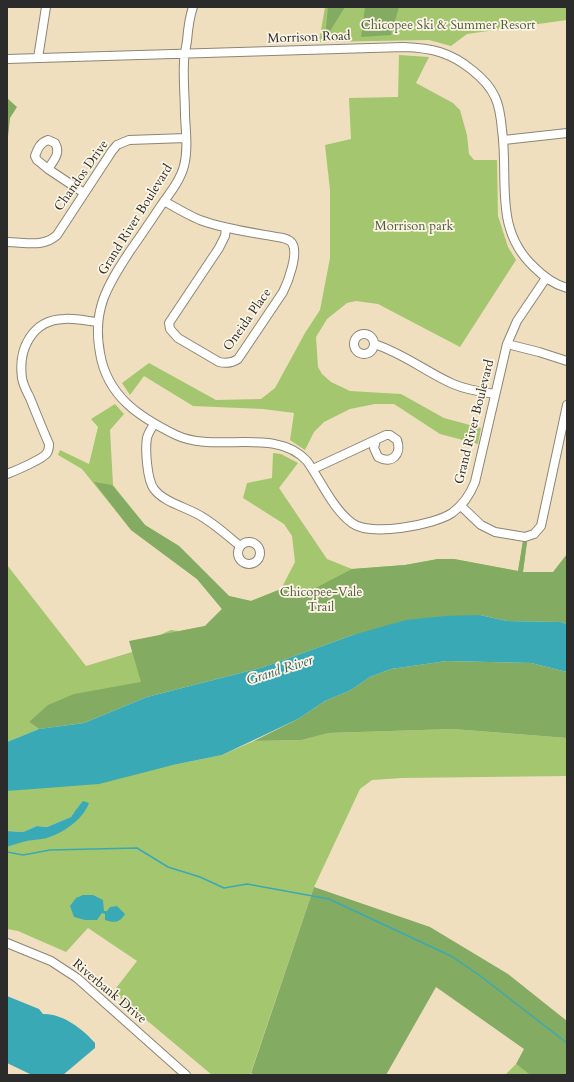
<!DOCTYPE html>
<style>
body{margin:0}
#map{position:relative;width:574px;height:1082px;overflow:hidden;background:#efdfbf;font-family:Cardo,serif}
canvas{display:block}
.frame{position:absolute;inset:0;border:8px solid #2b2b2b;pointer-events:none}
</style>
<div id="map">
<canvas width="574" height="1082"></canvas>
<div class="frame"></div>
</div>
<script>
const c = document.querySelector('canvas').getContext('2d');
c.lineJoin = 'round';
function paint(path, color) { c.fillStyle = color; c.fill(path, 'evenodd'); }
function strokePath(path, color, width, dash) { c.strokeStyle = color; c.lineWidth = width; c.lineCap = dash ? 'butt' : 'round'; c.setLineDash(dash || []); c.stroke(path); }
function label(font, color, halo, rows, align = 'center') {
  c.font = font + ' Cardo,serif'; c.lineWidth = 3.5; c.setLineDash([]); c.textBaseline = 'middle'; c.strokeStyle = halo; c.fillStyle = color; for (const [text, x, y, turn = 0] of rows) {
    c.save(); c.translate(x, y); c.rotate((+turn || 0) * Math.PI / 180); c.textAlign = isNaN(turn) ? turn : align; if (halo) c.strokeText(text, 0, 0); c.fillText(text, 0, 0); c.restore();
  }
}
paint(new Path2D(`
 M325,7h242v13l-100,14 -16,12 -22,-6 -110,2z
 M399,55l30,2 -13,26 37,20 7,7 7,25 2,19 5,6h23l1,56 10,31 8,13 -56,87 -82,-43 -22,-3 -9,2 -20,16 -11,18 2,30 4,7 9,8 19,9 51,3 43,24 37,10 -3,16 -38,-10 -46,-30h-19l-25,5 -26,13 -10,10 -9,18 -15,-10 4,-27 -31,-4 -70,-3 -49,-30 -14,19 -8,-12 27,-20 67,37 45,-1 14,-11 30,-55 15,-23 10,-52v-68l-5,-45 26,-6 -2,-41 49,-1z
 M115,404l9,10 -14,16 3,55 32,40 34,21 50,50 22,5 30,-12 14,-27 -3,-26 -8,-12 -41,-26 4,-15 25,-5 1,-25 8,1 17,9 -19,25 48,71 25,10 53,-4 33,-6h16l64,12 5,-30 4,1 -4,30h30l-137,41 -387,109 10,7 -32,13v-177l79,101 46,-14 32,-19 7,-3 8,1 26,-5 17,-17 -25,-30 -66,-49 -49,-61 -24,-14 2,-5 29,14 9,-37 -7,-8z
 M453,729l114,9v38l-165,2 -30,2 -12,9 -46,98 -64,188h-38l-99,-83 24,-31 -49,-33 -22,24 -48,-21 -11,-2v-82l12,-5 31,-5 24,-14 1,-12 -4,6 -24,10 -10,-1 -14,6 -16,-1v-40l166,-26 49,-10 32,-14 48,-1 25,-7z
 M516,1064l14,11h-25z`), '#a4c66f');
paint(new Path2D(`
 M328,7h17l-20,32z
 M365,7h34l-8,28 -30,2z
 M7,98l10,9 -7,11 -3,28z
 M94,482l18,3 33,40 34,21 50,50 22,5 30,-12 19,7 52,-27 53,-4 33,-6h16l64,12 5,-30 4,1 -4,30h30l14,-18v70l-6,-2 -54,-1 -27,-6 -127,20 -89,32 -117,30 -63,26 -45,6 -10,-7 19,-17 26,-11 67,-12 -12,-41 76,-15 17,-17 -25,-30 -66,-49z
 M447,661l84,2 36,9v66l-114,-9 -125,4 -26,7 -48,1 44,-22 27,-18 26,-11 19,-13 21,-8z
 M314,887l116,40 78,47 59,47v54h-37l-14,-11 8,-15 -88,-62 -50,88h-132l-3,-2z`), '#83ab62');
paint(new Path2D(`
 M480,615l27,6 54,1 6,2v48l-36,-9 -84,-2 -56,8 -21,8 -19,13 -26,11 -27,18 -76,36 -49,10 -74,19 -92,7v-49l32,-13 45,-6 63,-26 117,-30 89,-32 53,-15 39,-4z
 M83,801l6,2c-6,16 -23,28 -39,34 -5,2 -11,2 -16,3 -10,1 -18,4 -27,7v-16l16,1 14,-6 10,1 24,-10 4,-6z
 M83,895h10l10,5 1,11h3l3,-4 7,-1 8,8c-5,9 -11,9 -20,6v-6l-3,-1 -5,7h-12l-11,-3 -4,-11 6,-8z
 M7,996l32,13 4,5c19,-1 40,15 52,29v5l-32,27h-31l-25,-12z`), '#39aab5');
strokePath(new Path2D(`
 M7,852l16,3 27,-5 87,-2 31,19 32,10 24,11 23,-4 82,15 122,57 28,19 88,68`), '#39aab5', 1.5);
const minor = new Path2D(`
 M193,7c-4,11 -5,22 -6,34 -1,7 -3,14 -3,22 -1,17 1,35 1,53 1,17 3,34 -1,50 -4,15 -15,28 -24,41 -10,15 -20,30 -30,44 -23,35 -38,59 -30,102 7,43 39,64 76,82 40,19 99,-9 131,26 14,20 26,48 45,62 18,14 82,2 100,-10 11,-8 18,-18 23,-31l32,-138 10,-23 29,-43
 M38,58l8,-51
 M7,59l397,-12c27,1 46,5 68,23 9,7 18,16 23,27 5,10 6,22 7,33 7,49 -9,99 32,137 10,10 19,17 33,21
 M48,140l7,3c6,10 -1,17 -7,26l-11,-9 -2,-4c3,-8 5,-13 13,-16z
 M504,140l63,-7
 M48,169l36,24
 M164,201c12,7 24,14 36,19 27,10 56,13 83,18 3,1 7,2 9,5 7,10 -4,39 -9,49l-45,67c-6,4 -11,5 -19,3l-41,-24 -8,-9 -1,-6 50,-75 6,-12 1,-8
 M7,242c18,0 36,6 50,-7l55,-84 5,-6 12,-5 57,-2
 M354 344a10 10 0 1 1 20 0a10 10 0 1 1-20 0Z
 M374,344c29,9 52,28 79,40 14,6 28,8 42,10
 M507,344l32,8 28,9
 M154,424c-3,5 -6,9 -7,14 -2,11 0,42 7,51 10,14 36,19 50,29 13,8 25,19 36,28
 M313,469l73,-34h4l7,5c5,14 -5,25 -19,17l-4,-9 2,-8
 M7,474c8,-3 36,-15 40,-21 2,-3 2,-7 2,-9 -7,-16 -13,-31 -19,-46 -3,-6 -7,-13 -8,-20 -4,-29 10,-58 42,-59 11,-1 23,2 34,3
 M461,506l20,19 14,7 30,5 9,-3 7,-8 26,-121
 M238 553a11 11 0 1 1 22 0a11 11 0 1 1-22 0Z
 M7,943l44,18 26,17 109,97`);
strokePath(minor, '#8d8575', 10);
strokePath(minor, '#fff', 8);
label('13px', '#4f5a3f', '#fcf5e5', [
 ["Chicopee Ski & Summer Resort",448,26],
 ["Morrison park",414,227],
 ["Chicopee-Vale",321,593],
 ["Trail",321,608]
]);
label('13px', '#2b2b2b', '#fcf5e5', [
 ["Morrison Road",309,38,-2],
 ["Chandos Drive",82,176,-55],
 ["Grand River Boulevard",136,220,-58],
 ["Oneida Place",248,320,-55],
 ["Grand River Boulevard",475,422,-76],
 ["Riverbank Drive",109,992,40]
]);
label('italic 14px', '#315e62', '#fcf5e5', [
 ["Grand River",280,671,-18]
]);
</script>
